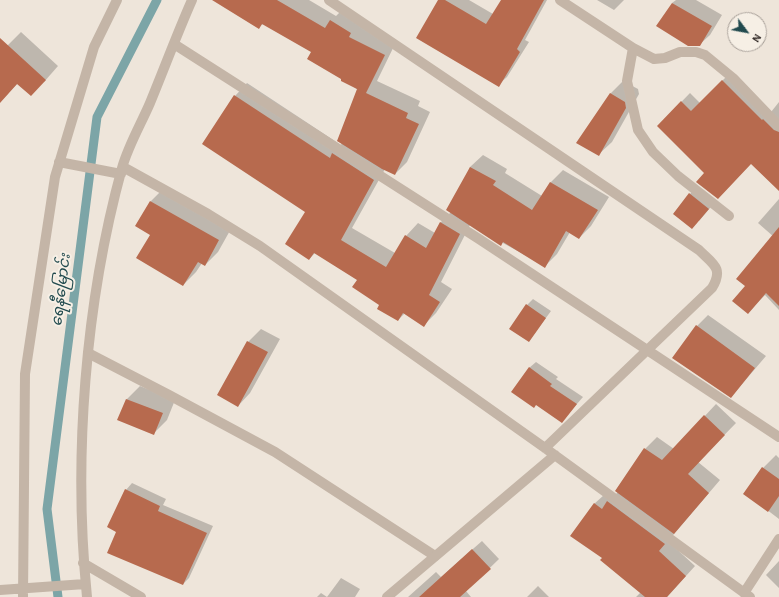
<!DOCTYPE html>
<meta charset="utf-8">
<style>
body{margin:0}
#map{position:relative;width:779px;height:597px;overflow:hidden;background:#eee5da;font-family:"Alegreya Sans",sans-serif}
canvas{display:block}
.north{position:absolute;left:727px;top:12px;width:40px;height:40px;box-sizing:border-box;background:#f6efe5;border:1px solid #a8a099;border-radius:50%;rotate:122deg;font-size:11px;font-weight:700;line-height:16px;text-align:center;color:#322a27}
.north::after{content:'';display:block;margin:auto;width:14px;height:18px;background:#214a4e;clip-path:polygon(50% 0,100% 100%,50% 72%,0 100%)}
</style>
<div id="map">
<canvas width="779" height="597"></canvas>
<div class="north">N</div>
</div>
<script>
const c = document.querySelector('canvas').getContext('2d');
c.lineJoin = 'round';
function paint(path, color) { c.fillStyle = color; c.fill(path, 'evenodd'); }
function strokePath(path, color, width, dash) { c.strokeStyle = color; c.lineWidth = width; c.lineCap = dash ? 'butt' : 'round'; c.setLineDash(dash || []); c.stroke(path); }
function label(font, color, halo, rows, align = 'center') {
  c.font = font + ' "Alegreya Sans","Noto Sans Myanmar",sans-serif'; c.lineWidth = 4; c.setLineDash([]); c.textBaseline = 'middle'; c.strokeStyle = halo; c.fillStyle = color; for (const [text, x, y, turn = 0] of rows) {
    c.save(); c.translate(x, y); c.rotate((+turn || 0) * Math.PI / 180); c.textAlign = isNaN(turn) ? turn : align; if (halo) c.strokeText(text, 0, 0); c.fillText(text, 0, 0); c.restore();
  }
}
paint(new Path2D(`
 M222,0h87l27,16 7,-7 53,33 -19,39 43,20 -2,5 12,6 -23,50 -12,12 -10,-5 -33,59 43,25 11,-17 12,-13 17,10 6,-11 10,-10 19,-45 13,-12 24,14 -2,4 37,23 9,-14 12,-12 46,27 -18,29 -12,12 -9,-6 -13,22 -12,12 -75,-41 -29,57 11,7 -16,24 -12,12 -19,-12 -7,7 -18,-15 -22,-25 -43,-27 -6,6 -2,-47 -72,-116 12,-13 94,62 17,-55 -15,-11 -31,-27 -49,-28 -4,3z
 M439,0h30l24,14 9,-14h45l-22,40 4,2 -22,35 -9,8z
 M597,0h27l-10,10z
 M676,0h20l26,15 -12,20 -11,10 -27,-42z
 M21,32l37,34 -14,16 -26,1 -18,19v-56l8,-1z
 M731,72l40,40 8,-10v88l-27,-27 -47,9 -47,-46 32,-33 10,10z
 M623,81l15,8 1,5 -27,48 -13,12 11,-60z
 M696,187l19,15 -16,19 -25,-8z
 M164,188l68,39 -14,25 -13,13 -3,-2 -6,9 -13,13 -31,-50 -1,-34z
 M779,199v111l-14,-15 -17,18 -2,-27 28,-49 -16,-14z
 M533,299l18,12 -22,30 -2,-36z
 M708,315l58,41 -35,41 -34,-71z
 M261,329l19,10 -30,54 -12,13 10,-64z
 M536,362l22,15 -2,2 27,18 -21,24 -33,-53z
 M140,386l35,14 -8,20 -13,13 -35,-13 8,-21z
 M716,404l20,19 -38,39 22,18 -52,61 27,25 -28,31h-31l5,-5 -38,-34 -9,-54 10,-9 6,5 8,-8 -2,-2 29,-41 12,-12 17,12z
 M776,455l3,3v61l-34,-26 18,-25z
 M132,483l34,16 -3,6 50,21 -24,52 -6,6 -65,-53 8,-41z
 M482,541l17,18 -33,32 5,6h-63l28,-25 5,5z
 M779,561v27l-13,-13z
 M341,578l19,11 -5,8h-38l4,-4 6,4z
 M538,586l11,11h-22z`), '#0003');
strokePath(new Path2D(`
 M58,597l-11,-88 50,-392 60,-117`), '#7ca5a7', 9);
paint(new Path2D(`
 M212,0h65l48,28 5,-8 21,13 -2,4 36,18 -19,38 42,20 -2,5 13,6 -24,51 -13,-6 -45,-28 20,-52 2,1 -18,-9v-2l-34,-20 4,-7 -49,-28 -3,5z
 M438,0h7l41,24 15,-24h43l-27,49 3,3 -21,35 -83,-49z
 M672,3l40,23 -12,20h-12l-32,-20z
 M0,38l46,42 -15,16 -14,-12 -17,19z
 M722,80l40,40 1,-1 11,11 5,2v59l-28,-27 -33,35 -22,-17 8,-9 -47,-47 24,-25 10,10z
 M610,93l15,9 1,6 -27,48 -23,-13z
 M234,95l96,63 2,-5 42,27 -33,60 45,27 19,-32 21,13 14,-26 20,12 -31,61 11,7 -16,25 -21,-14 -5,8 -21,-12 2,-4 -27,-18 5,-7 -43,-27 -5,7 -24,-16 20,-32 -103,-68z
 M470,167l26,14 -3,4 39,25 18,-28 48,28 -19,29 -13,-8 -21,37 -42,-26 -2,4 -55,-36z
 M689,193l20,16 -17,20 -19,-15z
 M150,201l69,39 -14,26 -7,-4 -15,24 -47,-28 14,-23 -15,-9z
 M779,227v79l-13,-13 -18,21 -16,-13 13,-15 -9,-7z
 M526,304l20,14 -17,24 -20,-13z
 M696,325l59,43 -24,30 -59,-40z
 M247,341l21,11 -30,55 -21,-12z
 M529,367l23,17 -2,2 27,18 -15,19 -26,-18 -2,3 -23,-16z
 M126,399l37,14 -9,22 -37,-15z
 M704,415l21,20 -37,39 21,19 -35,41 -59,-43 29,-43 18,12z
 M762,467l17,12v17l-11,16 -25,-18z
 M125,489l35,17 -2,5 49,22 -24,52 -76,-32 9,-21 -9,-5z
 M607,501l58,43 -6,7 27,25 -19,21h-22l-45,-37 2,-2 -32,-22 24,-33 8,6z
 M472,549l19,20 -31,28h-41z`), '#b76a4e');
strokePath(new Path2D(`
 M88,353l81,42 106,57 160,104`), '#c4b5a7', 10);
strokePath(new Path2D(`
 M329,0l370,250c14,14 25,18 13,38l-167,160
 M560,0l73,48 21,11 11,-1 15,-6h16l9,3 28,23 46,48
 M174,44l305,195 300,198
 M633,48l-6,33 11,49 15,22 25,24 51,40
 M59,162l62,12
 M123,167l85,47 52,32 285,202 205,149
 M83,563l58,34
 M0,590l85,-6
 M744,593l35,-54
 M23,597l2,-223 30,-197 39,-130 23,-47
 M87,597c-14,-139 -2,-294 35,-429 6,-22 19,-44 28,-65 14,-34 27,-69 42,-103
 M387,597l168,-142`), '#c4b5a7', 10);
label('italic 15px', '#214a4e', '#f6efe5', [
 ["ရေနီမြောင်း",61,290,-83]
]);
</script>
